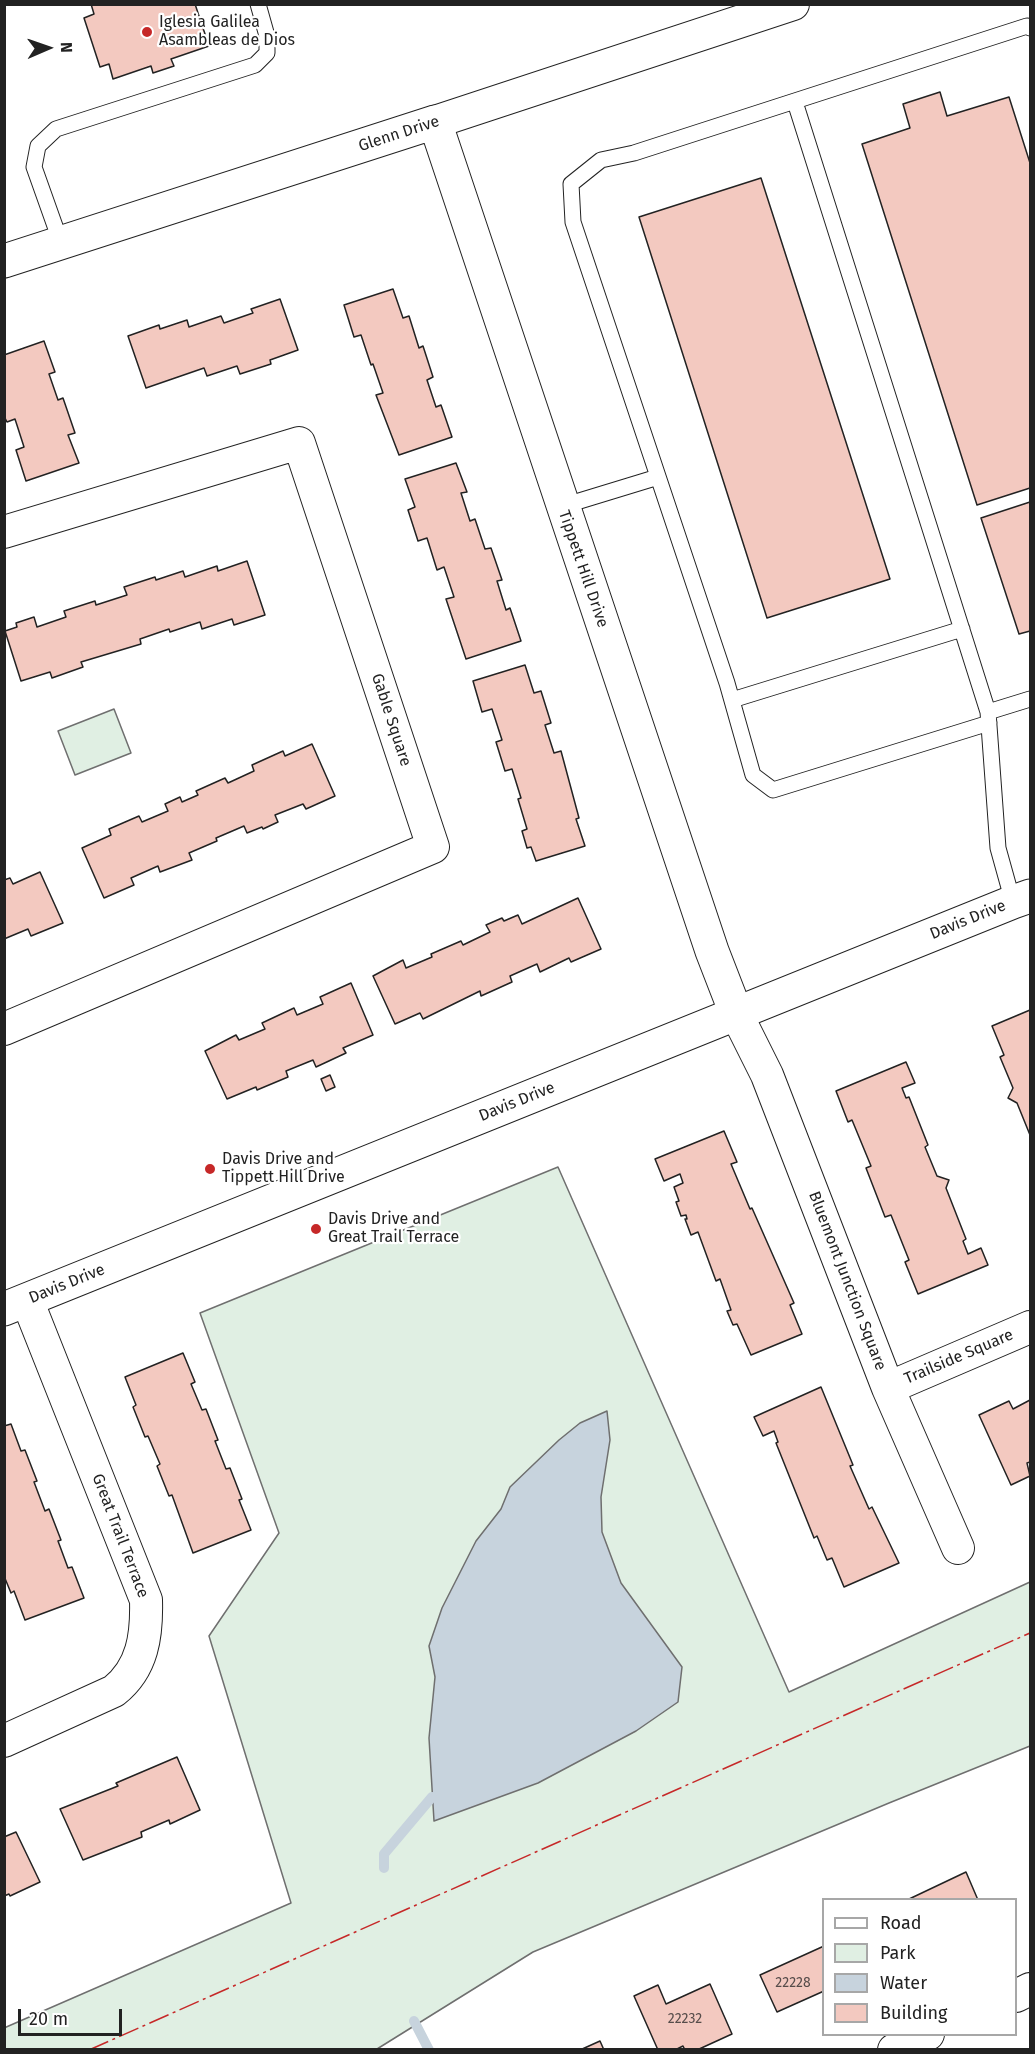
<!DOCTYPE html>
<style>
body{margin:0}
#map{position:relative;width:1035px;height:2054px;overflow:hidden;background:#fff;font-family:"Fira Sans",sans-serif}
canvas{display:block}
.frame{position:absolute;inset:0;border:6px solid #222;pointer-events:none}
.legend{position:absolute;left:822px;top:1898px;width:195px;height:138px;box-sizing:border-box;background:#fff;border:2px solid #a7a7a7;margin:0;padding:8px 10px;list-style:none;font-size:18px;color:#222}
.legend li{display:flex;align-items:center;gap:12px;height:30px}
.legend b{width:30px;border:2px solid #a7a7a7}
.north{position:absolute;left:18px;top:18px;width:60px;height:60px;-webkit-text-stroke:4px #fff;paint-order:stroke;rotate:88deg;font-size:16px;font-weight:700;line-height:24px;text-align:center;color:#222}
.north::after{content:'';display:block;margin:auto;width:21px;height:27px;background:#222;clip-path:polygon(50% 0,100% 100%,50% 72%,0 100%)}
.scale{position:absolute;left:18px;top:2009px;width:104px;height:27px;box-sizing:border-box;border:3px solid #222;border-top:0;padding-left:8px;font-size:18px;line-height:21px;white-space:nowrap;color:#222;-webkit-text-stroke:4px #fff;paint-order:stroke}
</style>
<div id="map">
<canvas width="1035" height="2054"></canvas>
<div class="frame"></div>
<ul class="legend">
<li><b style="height:8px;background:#fff"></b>Road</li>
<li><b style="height:16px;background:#e0efe3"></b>Park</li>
<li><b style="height:16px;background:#c7d3dd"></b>Water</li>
<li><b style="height:16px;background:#f3c9c0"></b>Building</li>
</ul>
<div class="north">N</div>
<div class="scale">20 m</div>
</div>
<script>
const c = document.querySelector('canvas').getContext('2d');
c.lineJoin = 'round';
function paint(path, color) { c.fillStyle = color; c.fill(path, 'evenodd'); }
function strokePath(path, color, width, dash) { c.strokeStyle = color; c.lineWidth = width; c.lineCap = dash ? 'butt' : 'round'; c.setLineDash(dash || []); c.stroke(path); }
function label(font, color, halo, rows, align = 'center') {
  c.font = font + ' "Fira Sans",sans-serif'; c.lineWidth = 4.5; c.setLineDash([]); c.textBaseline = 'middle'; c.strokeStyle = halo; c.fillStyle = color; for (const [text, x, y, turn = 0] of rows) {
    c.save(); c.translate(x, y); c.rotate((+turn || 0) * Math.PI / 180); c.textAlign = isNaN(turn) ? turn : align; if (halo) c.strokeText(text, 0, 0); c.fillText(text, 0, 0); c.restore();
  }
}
const green = new Path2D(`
 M114,709l17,44 -56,22 -17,-44z
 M558,1167l231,525 241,-110v164l-141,57 -356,149 -156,97h-372l-1,-21 287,-125 -82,-267 70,-103 -79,-220z`);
paint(green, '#e0efe3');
strokePath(green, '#6f6f6f', 1.5);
const water = new Path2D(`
 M607,1411l3,29 -9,57 1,35 19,51 61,84 -4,35 -42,29 -98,52 -104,38 -5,-83 6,-61 -6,-31 13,-38 34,-67 25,-32 9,-22 49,-47 21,-17z`);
paint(water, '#c7d3dd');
strokePath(water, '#6f6f6f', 1.5);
strokePath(new Path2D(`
 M384,1868v-14l48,-57
 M414,2021l15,29`), '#c7d3dd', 10);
const building = new Path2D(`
 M91,4h104l14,42 -38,13 3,7 -21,7 -2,-7 -38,13 -4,-15 -9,3 -16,-49 10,-4z
 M940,92l7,24 62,-19 21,66v325l-53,17 -115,-361 48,-16 -7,-24z
 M761,178l129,401 -123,39 -128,-401z
 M393,289l10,29 6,-2 10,32 4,-2 10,31 -6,3 9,27 5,-2 11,32 -53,18 -23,-60 7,-2 -10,-29 -2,1 -10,-30 -7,2 -10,-32z
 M280,299l18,51 -28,10 1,4 -31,10 -3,-8 -30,10 -3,-8 -58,20 -18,-52 31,-11 1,4 27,-9 2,7 32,-11 3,7 29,-10 -2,-4z
 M44,341l11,31 -6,2 9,26 5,-2 12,35 -7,2 11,28 -53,18 -10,-31 8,-3 -9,-28 -8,3 -3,-6v-61z
 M456,463l11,29 -6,1 9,28 5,-2 10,30 6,-1 11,32 -5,1 9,29 4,-2 11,33 -55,18 -20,-60 8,-2 -10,-30 -7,3 -10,-32 -9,3 -10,-31 7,-3 -10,-28z
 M1030,502v129l-11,3 -38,-116z
 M247,561l18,54 -31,10 -2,-6 -30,10 -2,-7 -30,10 -1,-3 -29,10 1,5 -60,18 2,5 -31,11 -2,-6 -29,9 -16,-50 12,-4 -1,-4 18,-6 3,10 29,-10 -2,-6 31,-10 1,4 31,-10 -3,-8 31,-10 1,3 27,-9 2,6 32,-11 1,5z
 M525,665l9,28 7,-2 10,32 -6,2 9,28 7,-2 18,67 -3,1 9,27 -49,15 -5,-14 -4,1 -5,-17 5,-2 -9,-30 3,-1 -9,-29 -7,2 -9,-29 6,-2 -10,-31 -10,3 -9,-31z
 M312,744l23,52 -29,13 -3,-5 -28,11 3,7 -15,7 -1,-2 -15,6 -3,-7 -28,12 1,3 -28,12 3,7 -32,12 -2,-6 -27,12 3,7 -30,13 -22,-50 29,-13 -2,-6 30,-13 3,6 26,-11 -3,-7 15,-7 2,5 16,-7 -2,-4 29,-13 3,5 26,-12 -2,-6 31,-14 2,5z
 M40,872l23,51 -32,13 -3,-7 -24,10v-59l6,-2 3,6z
 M578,898l23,51 -30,13 -2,-4 -29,14 -3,-8 -27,12 2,6 -31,14 -1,-5 -57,28 -3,-6 -25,11 -22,-48 30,-16 3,8 26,-11 -1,-3 30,-13 2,4 27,-13 -4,-7 16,-7 2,3 14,-6 4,9z
 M351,983l22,52 -30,13 3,5 -30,14 -3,-7 -27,11 2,6 -31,13 -1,-3 -29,12 -22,-48 31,-16 3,5 26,-11 -3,-6 32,-15 3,7 26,-11 -3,-7z
 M1030,1010v125l-13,-32 -9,-5 5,-10 -13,-31 4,-2 -12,-29z
 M906,1062l9,21 -13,5 4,10 3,-1 19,48 -3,2 12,29 12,4 -3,8 20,51 -3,2 5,13 13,-6 7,17 -70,29 -13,-32 4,-2 -18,-45 -6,2 -19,-49 5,-2 -19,-46 -4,2 -12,-31z
 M330,1075l5,12 -9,4 -5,-12z
 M724,1131l13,31 -6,2 19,45 2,-1 42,95 -4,2 12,29 -51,21 -14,-31 -4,1 -6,-14 4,-1 -11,-31 -4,2 -18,-49 -7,3 -6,-16h2l-1,-4 -5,1 -5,-14 3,-1 -5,-14 9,-4 -3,-9 -16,7 -9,-22z
 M183,1353l12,29 -4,2 11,26 4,-1 12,31 -3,1 11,28 4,-1 12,31 -3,1 12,30 -58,23 -21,-58 -3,1 -12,-30 3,-2 -12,-28 -3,1 -12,-30 3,-2 -11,-28z
 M821,1387l32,78 -3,1 19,43 3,-2 27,56 -55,24 -12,-29 -5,2 -10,-24 -3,2 -38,-95 2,-1 -4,-11 -11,5 -9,-19z
 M1030,1400v62l-3,1 3,13 -19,9 -32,-70 30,-14 4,8z
 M11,1424l10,27 4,-1 12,31 -3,1 11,29 4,-2 12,31 -3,1 10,27 4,-1 12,31 -59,22 -11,-29 -3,2 -7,-17v-150z
 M177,1757l23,53 -30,14 -1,-4 -28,12 1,5 -59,23 -23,-51 58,-23 -2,-3z
 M16,1832l24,50 -30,14 -1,-2 -5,2v-59z
 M966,1872l12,28h-71z
 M824,1946v45l-47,21 -17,-37z
 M710,1984l22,50 -35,16h-12l-2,-4 -8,4h-17l-24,-54 24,-11 8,19z
 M600,2041l4,9h-24z`);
paint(building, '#f3c9c0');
strokePath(building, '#222', 1.5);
const service = new Path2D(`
 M795,102l193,610 10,136 15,54
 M61,243l-27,-76 4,-21 18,-17 199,-64 12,-12v-17l-9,-32
 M563,506l95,-29
 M732,700l230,-71
 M988,712l42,-13
 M989,723l-216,67 -20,-15 -26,-92 -154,-461 -2,-38 30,-24 33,-7 393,-127 3,2`);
const minor = new Path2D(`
 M435,122l358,-118
 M4,532l295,-89 134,404 -429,182
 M736,1013l31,62 121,313 70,160
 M888,1388l142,-61
 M4,1741l110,-50c29,-23 33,-56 32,-91l-119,-300
 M1016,1996l14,-7
 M894,2050l34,-16`);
const tertiary = new Path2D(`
 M4,261l431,-139 277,829 24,62`);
const secondary = new Path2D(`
 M4,1309l1009,-407 17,-6`);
strokePath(service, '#222', 17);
strokePath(minor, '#222', 34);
strokePath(tertiary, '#222', 35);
strokePath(secondary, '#222', 35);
strokePath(service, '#fff', 15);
strokePath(minor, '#fff', 32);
strokePath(tertiary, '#fff', 33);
strokePath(secondary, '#fff', 33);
strokePath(new Path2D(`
 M89,2050l941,-417`), '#c62828', 1.5, [21, 4.5, 3, 4.5]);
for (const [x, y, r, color] of [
 [147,32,6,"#c62828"],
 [210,1169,6,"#c62828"],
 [316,1229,6,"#c62828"]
]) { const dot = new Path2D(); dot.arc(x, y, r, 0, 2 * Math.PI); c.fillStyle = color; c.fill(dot); strokePath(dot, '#fff', 2); }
label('14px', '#564c4a', null, [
 ["22228",793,1983],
 ["22232",685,2019]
]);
label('16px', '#222', '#fff', [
 ["Iglesia Galilea",159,23],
 ["Asambleas de Dios",159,41],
 ["Davis Drive and",222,1160],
 ["Tippett Hill Drive",222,1178],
 ["Davis Drive and",328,1220],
 ["Great Trail Terrace",328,1238]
], 'left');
label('16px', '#222', '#fff', [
 ["Glenn Drive",399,134,-18],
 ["Tippett Hill Drive",583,569,71],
 ["Gable Square",391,720,72],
 ["Davis Drive",968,920,-22],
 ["Davis Drive",517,1102,-22],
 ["Bluemont Junction Square",847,1281,69],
 ["Davis Drive",67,1284,-22],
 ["Trailside Square",959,1357,-23],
 ["Great Trail Terrace",120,1536,69]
]);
</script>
